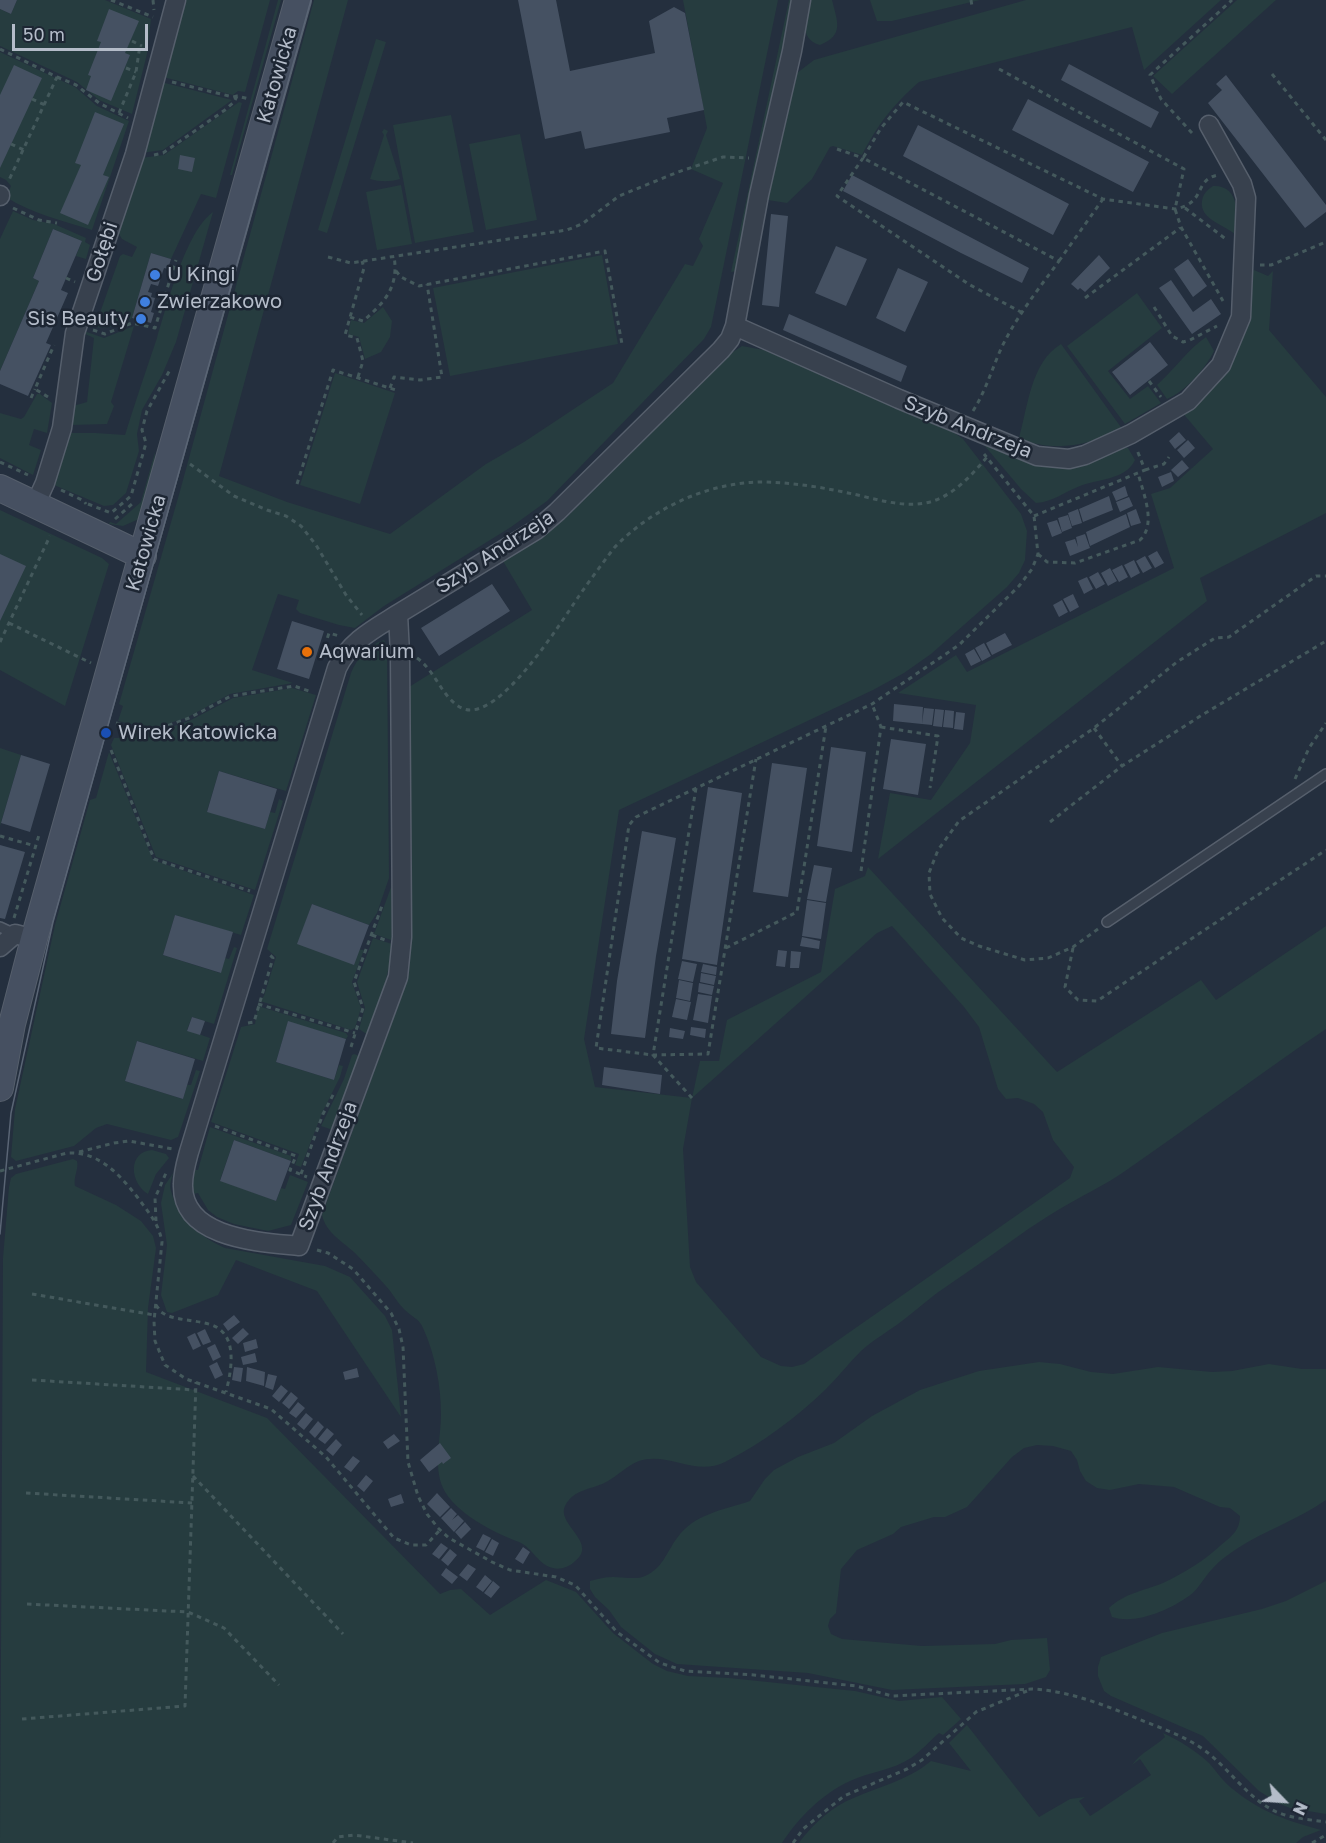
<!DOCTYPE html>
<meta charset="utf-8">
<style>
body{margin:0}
#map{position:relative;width:1326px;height:1843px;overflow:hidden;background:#242f3e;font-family:"Golos Text",sans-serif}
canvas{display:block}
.north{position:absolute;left:1254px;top:1771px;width:60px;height:60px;-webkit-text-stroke:4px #1d2633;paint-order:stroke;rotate:115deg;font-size:16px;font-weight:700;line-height:24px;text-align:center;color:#b4bcc9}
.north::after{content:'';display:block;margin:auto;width:21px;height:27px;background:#b4bcc9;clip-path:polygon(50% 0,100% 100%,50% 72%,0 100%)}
.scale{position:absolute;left:12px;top:24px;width:136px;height:27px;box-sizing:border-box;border:3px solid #b4bcc9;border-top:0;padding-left:8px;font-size:18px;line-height:21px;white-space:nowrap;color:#b4bcc9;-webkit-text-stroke:4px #1d2633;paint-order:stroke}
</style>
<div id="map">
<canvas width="1326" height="1843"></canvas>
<div class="north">N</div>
<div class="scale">50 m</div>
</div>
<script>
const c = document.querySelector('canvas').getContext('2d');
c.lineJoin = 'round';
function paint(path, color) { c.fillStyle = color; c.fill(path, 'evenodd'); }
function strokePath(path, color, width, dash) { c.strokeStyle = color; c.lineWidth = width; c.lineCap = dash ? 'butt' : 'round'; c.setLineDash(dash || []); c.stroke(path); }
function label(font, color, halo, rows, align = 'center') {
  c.font = font + ' "Golos Text",sans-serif'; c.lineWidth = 5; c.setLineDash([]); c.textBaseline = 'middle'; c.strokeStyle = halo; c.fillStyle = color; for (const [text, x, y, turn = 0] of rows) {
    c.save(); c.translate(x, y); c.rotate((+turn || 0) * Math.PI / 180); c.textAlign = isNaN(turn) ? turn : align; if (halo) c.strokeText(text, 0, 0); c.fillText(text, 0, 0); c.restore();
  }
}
paint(new Path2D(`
 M17,0h88l46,19 -4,35 -15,60 -33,-14 -22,-18 -77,-36v-37l11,5z
 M181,0h89l-25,92 -7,-1 -5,4 -70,-18z
 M278,0h3l-49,175h-2z
 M314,0h34l-129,476 68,26 103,32 96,-70 38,-22 89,-59 72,-119 8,2 10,-20 -4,-7 24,-56 -32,-14 16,-41 -24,-128h95l-67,327 -7,12 -157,162 -36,26 -127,79 -29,22 -16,-3 -39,-12 -4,-4 3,-9 -21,-6 -26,76 41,13 -63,11 -42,23 -36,12 -34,-8 5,-15 -4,-2 61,-213z
 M789,0h6l-58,271 -6,1z
 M809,0h23c5,21 13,35 -12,45 -22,-6 -14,-28 -11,-45z
 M870,0h110l-88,21h-15z
 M1026,0h195l-77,70 -12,-43 -213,55c-26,23 -41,42 -57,73l-29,-9 -3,1 -18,32 -25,24 -19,-3 29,-127 17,-13z
 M1237,0h39l-104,94 -19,-18z
 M376,39l10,3 -59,191 -9,-3z
 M0,52l75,35 22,19 32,15 -37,109c-28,-9 -60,-16 -86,-33l5,-11 -5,-6 -6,-3z
 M161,82l71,18 -69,50 -22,3z
 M239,102l3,1 -26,95 -15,-4 -30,65 -20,-6 -19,65c-8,8 -26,11 -37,9l25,-71 3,-2 9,3 5,-10 -15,-8 -5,-8 23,-73 24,-3z
 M451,115l23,117 -59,11 -22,-118z
 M384,129l4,2 -2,4 14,44c-10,3 -20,3 -30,0l14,-44 -2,-3z
 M520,134l17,86 -51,10 -17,-86z
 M401,185l11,59 -35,6 -11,-58z
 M1213,186c28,-1 24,31 24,50 -11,-11 -38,-16 -35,-35 1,-7 5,-11 11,-15z
 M13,211l20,9 21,4 32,14 -1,4 5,3 -4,14 -10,-3 6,-15 -29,-12 -20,49 6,3 -39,90v-132z
 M213,212l-37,130 -14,33 -20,35 -5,24 2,17 -13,42 -13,12 -9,1 -50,-21 16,-52h25l30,2c10,-32 21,-65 32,-97 10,-33 29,-107 56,-126z
 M602,255l16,89 -168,32 -17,-88z
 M1254,270l14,6 5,-5 -4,59 57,67v116l-126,65 7,23 -329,258 12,-66 41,7 39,-57 6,-38 -78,-12 58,-38 11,17 207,-104 -23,-74 19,-6 43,-39 -32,-38 29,-24 41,-115z
 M1137,293l25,35 -54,43 22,28 18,-13 13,17 -36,21 -58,-78z
 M383,307l9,14 -2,16 -9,15 -16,7 -6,-22 -11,-3 3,-14 13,3z
 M134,326l-23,76 3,4 -7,18 -35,1 1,-19 14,-4 7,-64 -11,-5 1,-2 20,7z
 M1206,337l8,14c-9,18 -28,40 -47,48l-10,-14c17,-15 31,-36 49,-48z
 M1061,344l62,86c-35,14 -67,24 -104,8 9,-32 12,-76 42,-94z
 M742,346l22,4 189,82 10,7 58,75 6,17 -2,29 -6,13 -12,14 -76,67 -27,19 -31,17 -254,120 -35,229 11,48 97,11 8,-37h19l8,-41 94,-48 14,-83 30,-13 3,-9 189,205 144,-92 15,20 110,-74v103c-67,45 -131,94 -198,140 -22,16 -47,27 -70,41 -27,16 -53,36 -79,54 -14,10 -28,19 -42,29 -12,9 -23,19 -35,28 -13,10 -29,19 -41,30 -12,12 -23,26 -35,38 -29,28 -65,55 -101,73 -30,15 -57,-11 -86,-1 -13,5 -20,14 -31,20 -15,9 -34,7 -43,25 -9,19 35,37 9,56 -5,5 -14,8 -21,6 -15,-3 -20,-20 -34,-26 -25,-9 -64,-29 -76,-54 -10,-22 -2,-51 -2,-73 0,-29 -6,-61 -18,-87 -3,-9 -13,-12 -20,-20 -7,-7 -11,-16 -18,-23 -10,-11 -20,-22 -30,-32 -13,-12 -29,-20 -33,-38l82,-225 8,-123 -3,-100v-80l123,-77 -29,-49 46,-30 17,-13 161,-162zM892,926l72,81 15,20 19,62 8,10 12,-1 16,6 9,8 10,28 21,27 -4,11 -266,186 -12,3 -11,-1 -20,-9 -65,-75 -6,-15 -7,-118 9,-51 185,-165z
 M335,373l60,20 -35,111 -60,-19z
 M37,394h3l12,9 -5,30 -13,-4 -5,16 12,5 -8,25 -33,-17v-45l21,6 3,-2z
 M987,442l49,18 86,-14 6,2 7,12c-9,20 -38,19 -55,26 -16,6 -27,16 -44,17l-15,-14 -37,-44z
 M155,452l-1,25 -15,42 -16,7 -14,-2 1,-2 6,2 25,-22z
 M0,510l102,48 7,6 -44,142 -65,-36z
 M384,640l3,6 2,232 -12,35 -8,12 -57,-21 -14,40 66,6 -12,32 9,26 -6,20 -4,2 -91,-29 4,-5 12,-39 -9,-8 84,-276c6,-15 17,-28 33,-33z
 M292,688l24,7 -30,96 -67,-20 -12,40 58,18 5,-17 5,1 4,-14 4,2 -28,89 -99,-33 -45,-112 3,-7h5l3,-9 -4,-1 1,-2 34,7 36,-12 44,-23z
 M0,748l21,7 -21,71z
 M109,752l44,108 101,35 -13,40 -66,-20 -12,40 57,18 5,-15 4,1 5,-12 3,1 -23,76 -22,-7 -5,13 23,8 -7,23 -66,-20 -12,40 58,18 4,-14h4l5,-15 4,1 -22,66 -7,3 -64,-16 -11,4 -22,18 -58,15 -5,-4 4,-48 40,-184 35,-125 6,-2z
 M394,879l-1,59 -2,2 -17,-6z
 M373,938l19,6c-2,32 -14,61 -24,91l-9,-6 6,-21 -8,-26z
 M258,1006l88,27 2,3 -2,3 -58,-17 -12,40 58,18 5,-15 4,1 -3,11 -18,36 -21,54 -6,-2 4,-11 -88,-32 30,-95 14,-3z
 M354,1054l6,2 -27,74 -12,-4 23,-47 8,-24z
 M210,1127l81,29v5l-57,-21 -14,40 56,21 5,-13 4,1 5,-14 18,7 -17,43 -23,6 -34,-7 -17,-7 -9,-7 -10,-17 -5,1 -2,-17 2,-7h5z
 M152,1150l14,4 3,4 -13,16 -8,20c-18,-11 -21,-42 4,-44z
 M73,1159l4,2c2,8 -4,16 -2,25l41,19 25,16 12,15 3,12 -8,60 -2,64 121,46 173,176 10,-4 11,-1 29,26 56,-35 30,12 37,41 40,31 14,7 21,5 41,2 126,13 44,10 43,-4 19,22 -18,16 -4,-2c-9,8 -18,18 -28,25 -18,12 -42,14 -61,23 -28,13 -51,36 -68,62h-782l3,-585 6,-71 2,-9 5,-4z
 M174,1172c-2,5 -5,12 -3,19 7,27 29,46 54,57l100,18 25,11 35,39 7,14 9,87 -84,-126 -81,-31 -18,35 -46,18 -5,-1 -6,-17 6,-50 -6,-42 4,-18z
 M1039,1362l21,2 31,8 22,2 45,-7 54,5 20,-1 37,-7 33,5h24v131c-27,19 -60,30 -88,48 -9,6 -18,12 -25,20 -9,9 -14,21 -24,28 -20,14 -53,29 -77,21l-3,-9c16,-15 34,-17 54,-25 21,-10 41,-22 58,-38 11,-9 19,-15 19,-29l-10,-8 -10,-1 -46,-20 -35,-3 -29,6 -13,-2 -11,-7 -6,-10 -3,-11 -6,-9 -18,-5 -16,-1 -13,3 -12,9 -45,50 -22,10h-11l-33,10 -8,7 -36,16 -16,19 -5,44 -6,6 -2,7 3,8 11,5 80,7 73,-2 16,-4 36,-2 3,32 -4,7 -21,7 -133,6 -84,-17 -131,-9 -22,-10 -34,-27 -12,-17 -14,-13 -5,-8v-8c8,-2 15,-4 23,-4 9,0 24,3 32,-1 18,-8 21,-23 32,-38 17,-24 46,-28 73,-37l15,-22 9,-9 24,-13 36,-14 38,-27 48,-26 59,-19z
 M1326,1581v233l-36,-6 -10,-4 -21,-13 -56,-55 -92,-40 -7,-5 -6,-15v-9l3,-10 61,-24 100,-24 24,-8z
 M967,1725l72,92 31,-18 15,-2 -6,4 11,15 8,-5 53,-36 -11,-16 -8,6c9,-13 23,-18 33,-28l-2,-4c17,8 32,17 46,30 8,9 15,20 25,27 27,22 54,31 87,40l-18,7 -7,6h-497c12,-17 32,-35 50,-43 28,-13 58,-19 82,-39l40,10 -22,-28z`), '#263c3f');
paint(new Path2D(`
 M0,0h17l-6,14 -11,-5z
 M518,0h38l14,71 85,-18 -6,-32 25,-14 11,6 19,97 -37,8 3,14 -85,17 -4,-18 -36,8z
 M109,9l30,12 -14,32 5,2 -19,46 -25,-11 5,-14 -3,-1 13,-33 -4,-1z
 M1069,64l90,48 -8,16 -90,-48z
 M14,65l28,13 -42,90v-73z
 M1226,75l100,130v7l-21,16 -97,-125 14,-13 -6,-6z
 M1028,99l121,63 -16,30 -121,-62z
 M95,112l29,12 -21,51 6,2 -21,48 -28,-12 21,-48 -6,-2z
 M918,125l151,79 -16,31 -150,-79z
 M180,155l15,3 -3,14 -14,-3z
 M852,175l177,93 -7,15 -61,-30 -118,-62z
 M771,214l17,2 -9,91 -17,-2z
 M53,229l29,12 -21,49 7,3 -22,50 5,2 -23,51 -28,-12v-13l39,-90 -6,-3z
 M836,246l31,13 -21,47 -31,-13z
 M151,253l20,6 -3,10 -4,-1 -6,18 -7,-2 -3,8 4,1 -1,4 4,1 -4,14 3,1 -3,10 -19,-5z
 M1099,255l11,13 -25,24 -5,-4 -2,2 -7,-6z
 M1188,259l19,27 -14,11 -19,-28z
 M898,268l30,14 -23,50 -29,-14z
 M1171,280l22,32 18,-13 10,15 -29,20 -33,-46z
 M789,314l118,52 -6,16 -118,-52z
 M1150,342l18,23 -38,30 -18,-23z
 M1179,432l7,8 -11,9 -6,-8z
 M1188,440l7,8 -11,10 -7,-8z
 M1182,460l7,8 -11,9 -7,-7z
 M1171,472l3,9 -12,6 -4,-10z
 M1125,486l3,10 -12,5 -4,-9z
 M1109,496l4,14 -30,12 -4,-13z
 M1129,497l4,9 -13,6 -4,-10z
 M1078,509l4,14 -10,3 -4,-13z
 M1136,509l5,14 -10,3 -4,-13z
 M1126,514l4,13 -40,19 -4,-14z
 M1068,515l4,13 -10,4 -4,-14z
 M1057,520l5,13 -10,4 -5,-14z
 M1085,534l5,14 -20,8 -5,-14 10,-3 3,8 -2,-10z
 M1157,551l7,12 -9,5 -7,-12z
 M0,554l26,12 -26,55z
 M1145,556l7,12 -9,5 -7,-12z
 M1134,560l6,13 -9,5 -7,-13z
 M1122,565l6,12 -9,5 -7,-12z
 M1110,568l7,13 -9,5 -7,-13z
 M1098,572l7,12 -9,5 -7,-12z
 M1087,577l6,12 -9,5 -6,-13z
 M492,584l18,27 -71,45 -18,-28z
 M1073,594l6,13 -9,5 -7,-13z
 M1062,600l6,12 -9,5 -6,-12z
 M292,621l32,10 -15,48 -32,-10z
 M1005,633l7,12 -20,10 -6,-12z
 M984,643l7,13 -9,5 -7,-13z
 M974,649l7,12 -10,5 -6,-12z
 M894,704l29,3 -1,17 -29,-3z
 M924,708l10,1 -2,16 -10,-1z
 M935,709l9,1 -2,17 -9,-1z
 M945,710l9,1 -1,17 -10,-1z
 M956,712l9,1 -2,17 -9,-1z
 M891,739l35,5 -8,51 -35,-6z
 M831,747l35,5 -14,100 -35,-6z
 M21,755l29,9 -20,68 -29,-9z
 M772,763l35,5 -19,129 -35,-5z
 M219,771l58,18 -12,40 -58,-17z
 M708,787l34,6 -25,172 -35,-6z
 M642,831l34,7 -20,118 -11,82 -34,-4 6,-53z
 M0,845l25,7 -20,67 -5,-1z
 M814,865l18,3 -6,34 -19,-3z
 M807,900l19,3 -5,36 -19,-3z
 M312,904l57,21 -15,40 -57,-21z
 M175,915l58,17 -12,41 -58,-18z
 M802,937l18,4 -1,8 -19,-3z
 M778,950l9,1 -2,16 -9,-1z
 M791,951l10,1 -2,16h-9z
 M682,961l15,3 -4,18 -15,-3z
 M703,964l14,3 -1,8 -15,-3z
 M701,973l15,3 -2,9 -14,-3z
 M679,980l14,3 -3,18 -14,-3z
 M699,983l15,3 -2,9 -14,-3z
 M698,994l14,2 -4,27 -15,-3z
 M676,999l15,3 -4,18 -15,-3z
 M192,1017l13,4 -5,14 -13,-4z
 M288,1021l58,18 -12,41 -58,-18z
 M691,1027l15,2 -1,9 -15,-3z
 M670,1028l15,3 -2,8 -14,-2z
 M137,1041l58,18 -12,40 -58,-18z
 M604,1067l58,8 -2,19 -58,-9z
 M234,1140l57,21 -15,40 -56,-20z
 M234,1315l6,7 -12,9 -5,-7z
 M243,1328l6,6 -11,10 -6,-6z
 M205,1329l6,13 -8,3 -6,-12z
 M195,1333l6,13 -8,4 -6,-13z
 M256,1339l2,9 -13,4 -2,-9z
 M215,1344l6,13 -8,4 -6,-13z
 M255,1353l2,9 -14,3 -2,-8z
 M217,1362l6,13 -8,4 -6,-13z
 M234,1367l9,1 -2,14 -9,-2z
 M247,1367l18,5 -1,14 -18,-5z
 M357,1368l2,9 -14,3 -2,-8z
 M268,1374l9,2 -4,14 -8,-3z
 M281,1385l7,6 -9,11 -7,-6z
 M291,1392l7,6 -9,11 -7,-6z
 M298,1402l7,6 -9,10 -7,-5z
 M306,1413l7,6 -9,11 -7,-6z
 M318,1421l6,6 -9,11 -6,-6z
 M327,1428l7,6 -9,10 -7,-5z
 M394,1434l6,7 -12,8 -5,-7z
 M336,1439l6,6 -9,11 -7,-6z
 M440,1443l11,15 -8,6 -1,-2 -13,10 -9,-12z
 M353,1456l7,5 -9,11 -7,-5z
 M366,1475l7,6 -9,11 -7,-6z
 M437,1493l13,14 -10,10 -13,-13z
 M401,1494l3,9 -13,4 -3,-8z
 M451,1508l6,6 -5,6 6,-5 6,6 -10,11 -13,-14z
 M465,1522l6,7 -10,10 -6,-7z
 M483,1534l8,4 -7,13 -8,-4z
 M492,1539l7,4 -6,13 -8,-4z
 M441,1543l7,5 -9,11 -7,-5z
 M523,1547l7,5 -7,12 -8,-5z
 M450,1549l7,6 -9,11 -7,-6z
 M468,1564l8,5 -9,12 -8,-6z
 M446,1568l12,9 -6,7 -11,-9z
 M485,1575l7,6 -9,11 -7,-5z
 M493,1581l7,6 -9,11 -7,-5z`), '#455162');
const lane = new Path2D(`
 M1107,922l219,-148
 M0,927l15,7`);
const street = new Path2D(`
 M0,195v1
 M735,326l164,73 138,57 32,3 16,-4 46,-21 57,-33 33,-36 20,-48 5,-119 -4,-14 -33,-59
 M35,505l10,-22 17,-55 13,-95 60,-179 41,-154
 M398,614c-24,15 -48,27 -61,54l-148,484c-3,11 -6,21 -6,32 -2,55 78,58 116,62l99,-269 4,-40 -2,-283 -2,-40 138,-84 21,-18 164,-162 9,-11 5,-13 24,-131 33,-144 9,-51
 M0,947l15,-13 19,5`);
const secondary = new Path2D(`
 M0,488l143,68
 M0,1088l12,-64 22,-85 264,-939`);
strokePath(lane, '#565f6c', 12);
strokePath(street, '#565f6c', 21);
strokePath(secondary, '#565f6c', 28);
strokePath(new Path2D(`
 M111,0l42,17
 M153,0l1,10
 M971,0l1,6
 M132,41l10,5
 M0,49l57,28 -48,103
 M126,68l10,4
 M999,69l185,100 -9,40 6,18 42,74
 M1272,74l54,66
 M57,77l19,8 23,18 29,15
 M172,82l61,15 4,-1 12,3
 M32,99l13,6
 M119,113l17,-41 4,-27
 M1192,133l-31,-34 -11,-24 82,-75
 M11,144l13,6
 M837,149l26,9 -26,38 133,89 51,27
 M154,155l9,-2 62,-43 9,-8 3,-6
 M13,208l26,12 18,3
 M1185,208l42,32
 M328,257l23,6 216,-33 15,-6 37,-28 59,-24 45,-15 26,1
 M1059,261l44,-62
 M1260,265h11l55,-23
 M396,271l5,6 18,9 186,-35 17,93
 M66,278l9,4
 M1085,298l95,-70
 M1154,307l18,29 11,6 7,-2 27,-14
 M350,317l13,4c22,-19 36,-34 31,-65
 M93,330l12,4 27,-11 23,5 21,-68
 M358,377l5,-16 -6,-23 -12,-3 19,-67 -2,-7
 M1149,381l12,16
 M390,388l4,-11 26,3 22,-3 -15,-93
 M48,397l-13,-8 19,-44
 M31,398l4,-9
 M973,411c12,-19 18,-39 27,-60 15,-33 38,-61 59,-90l-196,-103 18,-30 22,-26 200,97 72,10c32,-6 18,-29 43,-34
 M0,462l28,13
 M190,464l44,32 33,14 19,6 15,10 15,19 30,50 16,20
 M1145,470l19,-6 5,-7
 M297,484l36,-114 66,21
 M61,490l23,11 2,3
 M88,504l23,9 20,-17 15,-53 -4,-13 5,-19 24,-43
 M1034,516l111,-46 -8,-20
 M115,519l18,-16
 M1038,554l9,8 28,1 65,-23c17,-16 3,-47 -2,-67
 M9,623l82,40
 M0,642l50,-106
 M322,655l7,-22 10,3
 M417,658c19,13 26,43 47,51 36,12 97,-87 115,-113 11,-16 23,-32 35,-48 38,-40 96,-67 152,-66 28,1 55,5 82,11 26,5 55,16 82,9 24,-7 41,-26 57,-45
 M116,723l36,8 37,-13 42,-22 63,-10 18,6
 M881,727l57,9 -8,52
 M1094,728l28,38
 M111,750l43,109 96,32
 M1295,779l14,-31 17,-25
 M696,788l-43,267 55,-1 48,-295
 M1050,822l72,-56 80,-51 124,-74
 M0,836l35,10
 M861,871l20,-144 -9,-23
 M14,918l25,-83
 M1098,929l-25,18 -25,11 -23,2 -46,-14 -18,-8 -19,-20 -12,-24 -1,-21 9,-23 21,-29 135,-93 83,-66 38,-24 14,-1 87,-61h10
 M372,935l13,5
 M726,948l71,-36 29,-186
 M1073,948l-8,39 13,13 19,1 229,-151
 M258,1004l97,29
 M248,1023l6,-1 19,-64 -5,-5
 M351,1047l12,-39 -9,-26 29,-79
 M692,1098l-39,-43 -57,-7 33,-223 7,-8 236,-113 87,-59 60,-59 13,-17 6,-15 -4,-38 -50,-62
 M215,1126l81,30 -6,14 17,7
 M79,1152l35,-9 15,-2 44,8
 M0,1171l67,-18c32,-2 53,22 71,45 11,15 21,26 24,44l-8,79 1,20 10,24 21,14 85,30 55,48 68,81 17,7h15l14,-15
 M301,1174l22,-60 11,-21
 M156,1221l-1,-23 11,-25
 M317,1250l11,3 25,16 38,44 8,16 4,18 5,115 10,34 9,18 11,14 11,10 43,24 18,8 46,7 19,8 42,47 43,31 25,8 69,4 102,11 36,10 140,-7c40,2 77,18 114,33 20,8 40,15 58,28 27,19 47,55 81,65 13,4 28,5 41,7
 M32,1294l122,21
 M156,1305l5,7 5,3c15,6 31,5 46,10 27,10 19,47 14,67
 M32,1380l163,10
 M193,1476l150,158
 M26,1493l166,10
 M27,1604l161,8 36,16 55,57
 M22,1719l163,-13 11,-324
 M333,1843l5,-6 16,-2 59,8
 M793,1843l10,-14 41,-33 63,-27 15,-9 54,-48 51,-21
 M1312,1843l14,-8`), '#44595c', 3, [4.5, 4.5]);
strokePath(lane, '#38414e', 9);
strokePath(street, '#38414e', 18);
strokePath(secondary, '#465061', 26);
strokePath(new Path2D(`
 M0,1234l11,-121 42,-191 258,-922`), '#5a6575', 1.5);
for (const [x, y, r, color] of [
 [155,275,6,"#3f7fe0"],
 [145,302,6,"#3f7fe0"],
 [141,319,6,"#3f7fe0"],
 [307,652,6,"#e8710a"],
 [106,733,6,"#1a4fb4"]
]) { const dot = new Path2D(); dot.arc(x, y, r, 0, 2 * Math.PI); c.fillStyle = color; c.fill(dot); strokePath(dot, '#1d2633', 2); }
label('20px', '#b4bcc9', '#1d2633', [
 ["Katowicka",277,75,-74],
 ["Gołębi",102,252,-72],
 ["Szyb Andrzeja",968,427,22],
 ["Katowicka",146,543,-74],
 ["Szyb Andrzeja",495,552,-33],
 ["Szyb Andrzeja",328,1166,-70]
]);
label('20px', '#b4bcc9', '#1d2633', [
 ["U Kingi",167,275],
 ["Zwierzakowo",157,302],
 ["Sis Beauty",129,319,"right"],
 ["Aqwarium",319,652],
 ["Wirek Katowicka",118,733]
], 'left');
</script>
